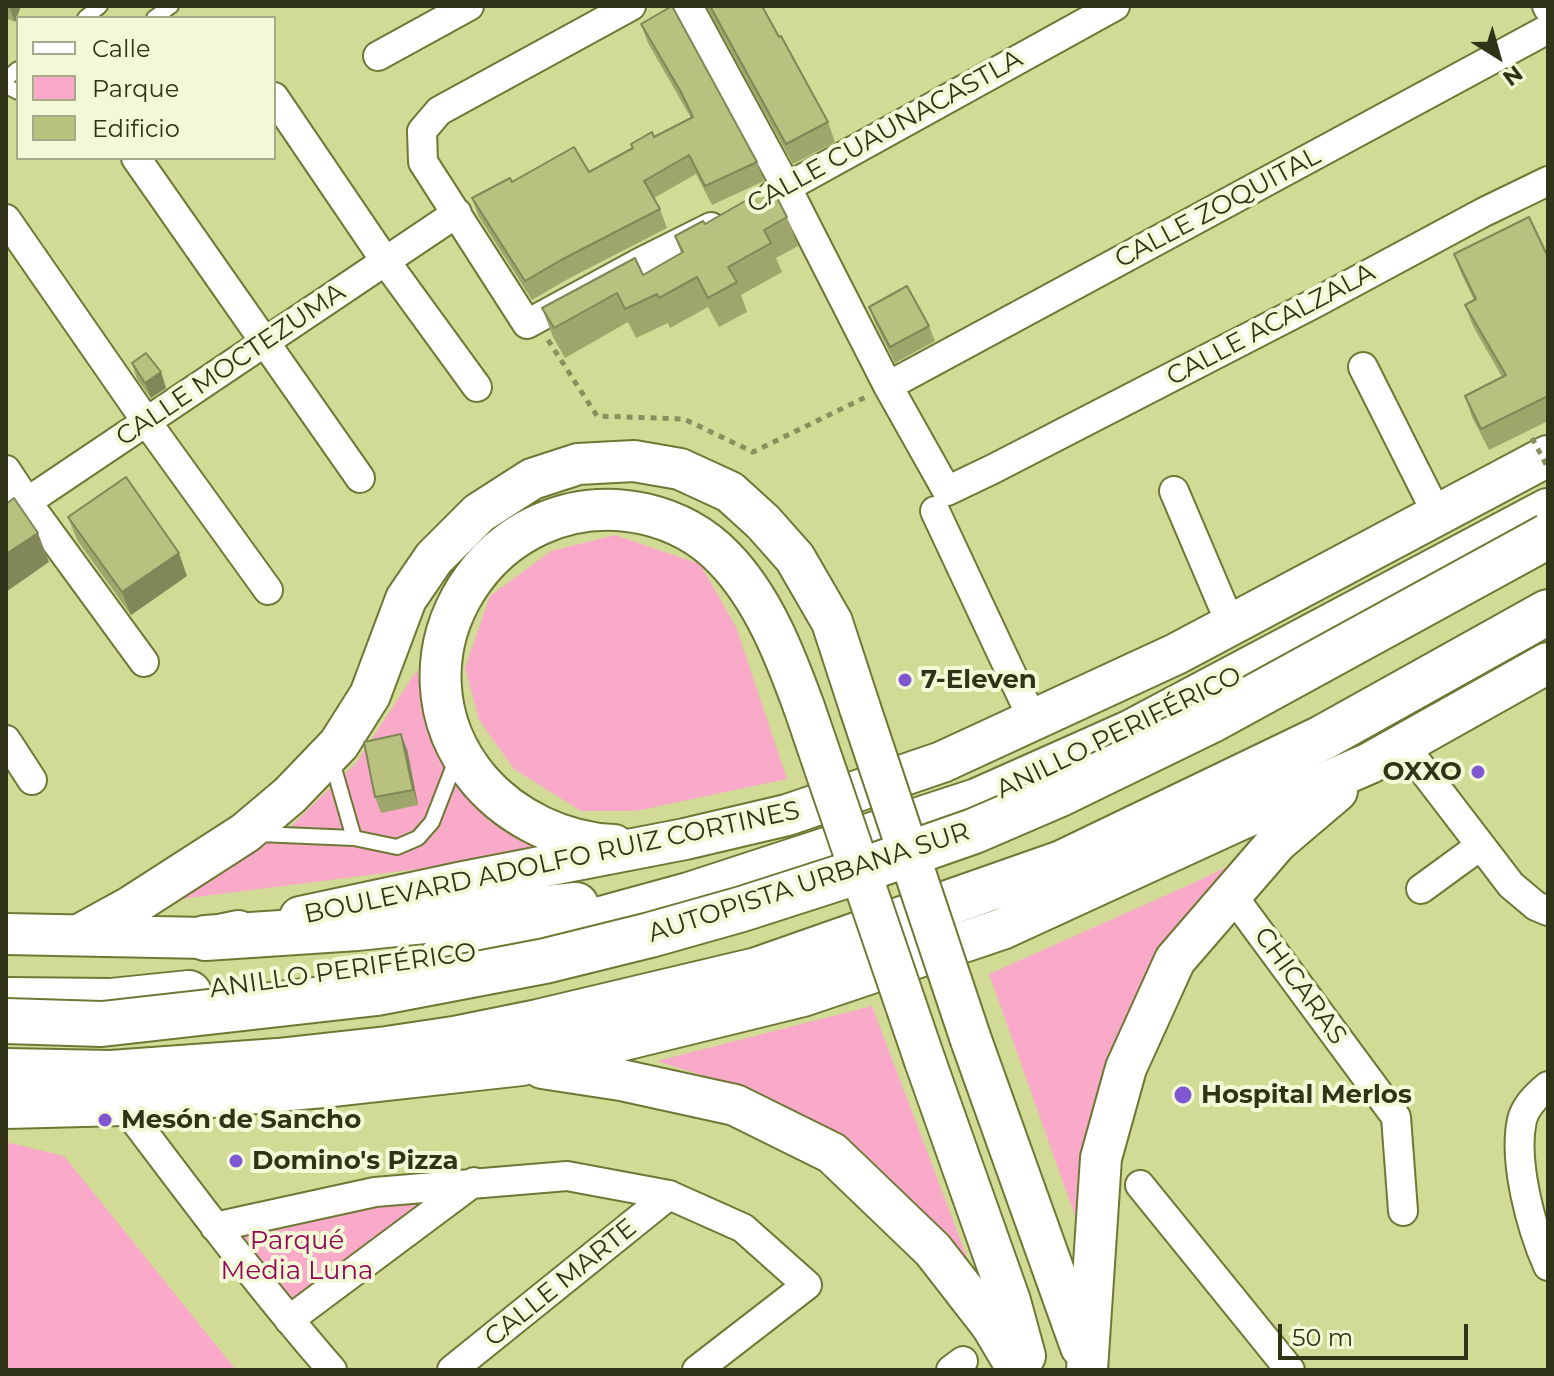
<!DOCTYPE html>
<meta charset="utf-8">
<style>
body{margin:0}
#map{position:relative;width:1554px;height:1376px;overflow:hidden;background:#d1db96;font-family:Montserrat,sans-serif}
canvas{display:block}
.frame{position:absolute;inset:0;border:8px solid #303317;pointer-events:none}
.legend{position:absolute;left:16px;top:16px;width:260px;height:144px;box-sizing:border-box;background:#f3f9d6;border:2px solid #a5aa8a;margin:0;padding:10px 14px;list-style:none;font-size:24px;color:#303317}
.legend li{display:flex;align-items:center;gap:16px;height:40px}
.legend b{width:40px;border:2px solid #a5aa8a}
.north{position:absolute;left:1458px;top:16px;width:80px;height:80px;-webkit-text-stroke:6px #f3f9d6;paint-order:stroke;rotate:143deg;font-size:22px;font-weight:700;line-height:32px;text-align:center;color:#303317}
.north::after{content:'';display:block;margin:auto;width:28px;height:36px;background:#303317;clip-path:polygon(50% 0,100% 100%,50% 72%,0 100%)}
.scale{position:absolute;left:1278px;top:1324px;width:190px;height:36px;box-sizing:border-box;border:4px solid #303317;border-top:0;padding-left:10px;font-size:24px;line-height:28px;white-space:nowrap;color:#303317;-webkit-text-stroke:6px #f3f9d6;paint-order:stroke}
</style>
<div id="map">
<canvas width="1554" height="1376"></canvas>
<div class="frame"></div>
<ul class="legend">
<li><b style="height:10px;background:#fff"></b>Calle</li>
<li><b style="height:22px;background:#f9aac8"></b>Parque</li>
<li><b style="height:22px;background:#b8c17d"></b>Edificio</li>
</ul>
<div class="north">N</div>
<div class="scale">50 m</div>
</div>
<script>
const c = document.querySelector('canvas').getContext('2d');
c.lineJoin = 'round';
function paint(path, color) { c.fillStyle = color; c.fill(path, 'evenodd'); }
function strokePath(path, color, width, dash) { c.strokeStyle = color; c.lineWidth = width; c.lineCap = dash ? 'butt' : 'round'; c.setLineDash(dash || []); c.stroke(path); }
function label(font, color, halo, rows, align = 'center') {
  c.font = font + ' Montserrat,sans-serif'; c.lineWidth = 8; c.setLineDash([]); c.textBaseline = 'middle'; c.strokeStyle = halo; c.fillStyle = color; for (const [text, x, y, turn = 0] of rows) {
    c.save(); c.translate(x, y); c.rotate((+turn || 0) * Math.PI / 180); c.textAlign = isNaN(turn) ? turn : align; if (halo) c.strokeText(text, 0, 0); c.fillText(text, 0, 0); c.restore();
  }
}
paint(new Path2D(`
 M615,535l85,29 36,63 51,152 -151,32h-55l-67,-42 -35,-49 -14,-52 25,-72 61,-45z
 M417,670l15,61 24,50 32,39 55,33 -362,46 109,-72 66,-64z
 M1243,859l-57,60 -101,325 -96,-270 202,-90z
 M872,1006l112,296 -239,-213 -88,-28z
 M6,1142l58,14 172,214h-230z
 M474,1182l-185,138 -74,-93z`), '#f9aac8');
const lane = new Path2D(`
 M85,18l15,-12
 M154,18l17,-12
 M6,79l12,-10
 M6,86l12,6
 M331,758l23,80
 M259,834l95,4 43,9 21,-9 14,-16 26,-67`);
const street = new Path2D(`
 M631,6l-192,105 -17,20 1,31 104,162 114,-62 70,-35
 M688,6l99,182 101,198 59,105 46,-22 322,-166 169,-91 64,-31
 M1547,6l1,2
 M378,56l91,-50
 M274,97l112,165 91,125
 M136,158l224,320
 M773,195l342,-189
 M6,219l140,202 122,169
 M1363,367l75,149
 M888,386l660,-357
 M6,470l21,32 117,160
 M1174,491l57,134
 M935,511l98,209
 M6,516l451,-303
 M6,740l26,40
 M1403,744l108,141 25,21 12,5
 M1421,889l59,-43
 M1232,895l164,222 7,94
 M1548,1086c-10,8 -23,21 -26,34 -9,41 9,108 26,146
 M123,1105c68,90 135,180 209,265
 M1140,1185l150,185
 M215,1227l160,-35 192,-16 102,19 74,33 64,57 -110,85
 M289,1320l185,-138
 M452,1370l217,-175
 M951,1370l12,-9`);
const secondary = new Path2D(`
 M614,845c-50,-2 -101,-26 -134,-64 -103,-121 11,-301 165,-267 30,7 58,22 79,44 39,40 61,97 80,149
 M300,917l163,-35 222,-43 102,-24 155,-53 234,-108 372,-198
 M6,934l199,4 33,-7
 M79,935l51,-28 115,-74 45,-38 49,-51 31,-49 36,-96 28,-41 45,-45 53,-34 46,-15 56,-3 46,8 50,23 33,30 32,36 37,64 28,86
 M971,1040l110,307
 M925,1061l85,240 15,55
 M542,1068l79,12 114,25 97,48 101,97 59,76 26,44
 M6,1108l117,-3 200,-18 199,-22 281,-69 199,-67 235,-108 133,-58 178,-100
 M1087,1370l14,-212 25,-90 49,-108 102,-118 60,-51`);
const highway = new Path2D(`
 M205,938l152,-10 219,-23
 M440,960l34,-6 215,-59 288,-94 155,-69 416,-221
 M6,1000l105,1 78,-8
 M6,1071l105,2 167,-12 109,-12 67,-10 84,-17 219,-52 305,-107 260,-125 226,-126`);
strokePath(lane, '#6f7734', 18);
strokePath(street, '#6f7734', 32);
strokePath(secondary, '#6f7734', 44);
strokePath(highway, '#6f7734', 48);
strokePath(new Path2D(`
 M548,340l49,76 87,3 69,33 113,-55`), '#89905d', 5, [6, 6]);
strokePath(lane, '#fff', 14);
strokePath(street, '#fff', 28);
strokePath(secondary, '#fff', 40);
strokePath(highway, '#fff', 44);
const secondaryBridge = new Path2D(`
 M804,707l121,354
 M860,708l111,332`);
const highwayBridge = new Path2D(`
 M6,1021l96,3 275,-31 168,-32 105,-26 92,-26 112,-36 120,-42 86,-37 152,-74 336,-184`);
strokePath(secondaryBridge, '#6f7734', 44, []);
strokePath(highwayBridge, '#6f7734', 48, []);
strokePath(new Path2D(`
 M1532,438l16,30`), '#89905d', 5, [6, 6]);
strokePath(secondaryBridge, '#fff', 40);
strokePath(highwayBridge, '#fff', 44);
paint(new Path2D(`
 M6,6h15l-6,16 -9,-4z
 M706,6h56l66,116 7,20 -42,22z
 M641,24l116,138 7,19 -52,24 -16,-31 -42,24 6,11 7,19 -99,51 -36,21 -53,-83 -7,-19 40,-16 77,-10 43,-24 -1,-4 23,-7 37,-19 -43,-75z
 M787,217l11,29 -22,12 6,14 -41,23 6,17 -28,15 -11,-20 -38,21 -2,-5 -32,15 -8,-16 -63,36 -12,-21 -11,-29 101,-33 38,-22 -6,-17 30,-12z
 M1454,254l94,3v164l-59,29 -17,-33 -7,-21 37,-19 -29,-51 -8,-21 9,-5 -12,-25z
 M869,307l60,19 6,15 -40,22 -20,-40z
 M132,363l29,9 5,16 -15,10 -14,-19z
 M68,517l119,59 -56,39 -54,-75z
 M407,749l11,56 -37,8 -6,-16z`), '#9ea66c');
paint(new Path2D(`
 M9,6h12l-6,16z
 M161,372l5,16 -15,10 -6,-15z
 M38,533l11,29 -43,30v-38z
 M179,553l8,23 -56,39 -9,-23z
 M401,734l6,15 11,56 -5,-15z`), '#818758');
const building = new Path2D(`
 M672,6l85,156 -52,24 -16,-31 -45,26 16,28 -99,51 -36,21 -53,-83 38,-20 2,4 62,-35 15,25 44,-24 -2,-4 21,-12 2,5 39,-20 -12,-25 -40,-68z
 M710,6h52l17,31 2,-1 47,86 -42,22z
 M771,186l16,31 -23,13 7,13 -43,24 9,15 -29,16 -11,-21 -38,21 -2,-4 -32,15 -8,-16 -63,35 -12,-20 93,-50 8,17 40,-23 -8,-16 28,-15 2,3z
 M1529,217l19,40v139l-67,33 -16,-33 41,-21 -41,-70 11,-6 -22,-45z
 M907,286l22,40 -39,21 -21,-40z
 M146,353l15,19 -16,11 -13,-20z
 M126,477l53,76 -57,39 -54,-75z
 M14,498l24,35 -32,21v-50z
 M401,734l12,56 -38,7 -11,-55z`);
paint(building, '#b8c17d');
strokePath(building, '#818758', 2);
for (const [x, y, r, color] of [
 [905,680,8,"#7f57d1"],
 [1478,772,8,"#7f57d1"],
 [1183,1095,10,"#7f57d1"],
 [105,1120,8,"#7f57d1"],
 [236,1161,8,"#7f57d1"]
]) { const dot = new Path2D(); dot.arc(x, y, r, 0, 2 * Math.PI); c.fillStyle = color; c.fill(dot); strokePath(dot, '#f3f9d6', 3); }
label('26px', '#303317', '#f3f9d6', [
 ["CALLE CUAUNACASTLA",885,132,-29],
 ["CALLE ZOQUITAL",1218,208,-28],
 ["CALLE ACALZALA",1271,325,-28],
 ["CALLE MOCTEZUMA",231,365,-34],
 ["ANILLO PERIFÉRICO",1119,733,-26],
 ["BOULEVARD ADOLFO RUIZ CORTINES",552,863,-12],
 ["AUTOPISTA URBANA SUR",809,883,-18],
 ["ANILLO PERIFÉRICO",343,971,-8],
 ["CHICARAS",1300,986,54],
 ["CALLE MARTE",561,1283,-39]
]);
label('bold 26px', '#303317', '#f3f9d6', [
 ["7-Eleven",921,680],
 ["OXXO",1462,772,"right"],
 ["Hospital Merlos",1201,1095],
 ["Mesón de Sancho",121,1120],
 ["Domino's Pizza",252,1161]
], 'left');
label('26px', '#910855', '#f3f9d6', [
 ["Parqué",297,1241],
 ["Media Luna",297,1271]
]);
</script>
